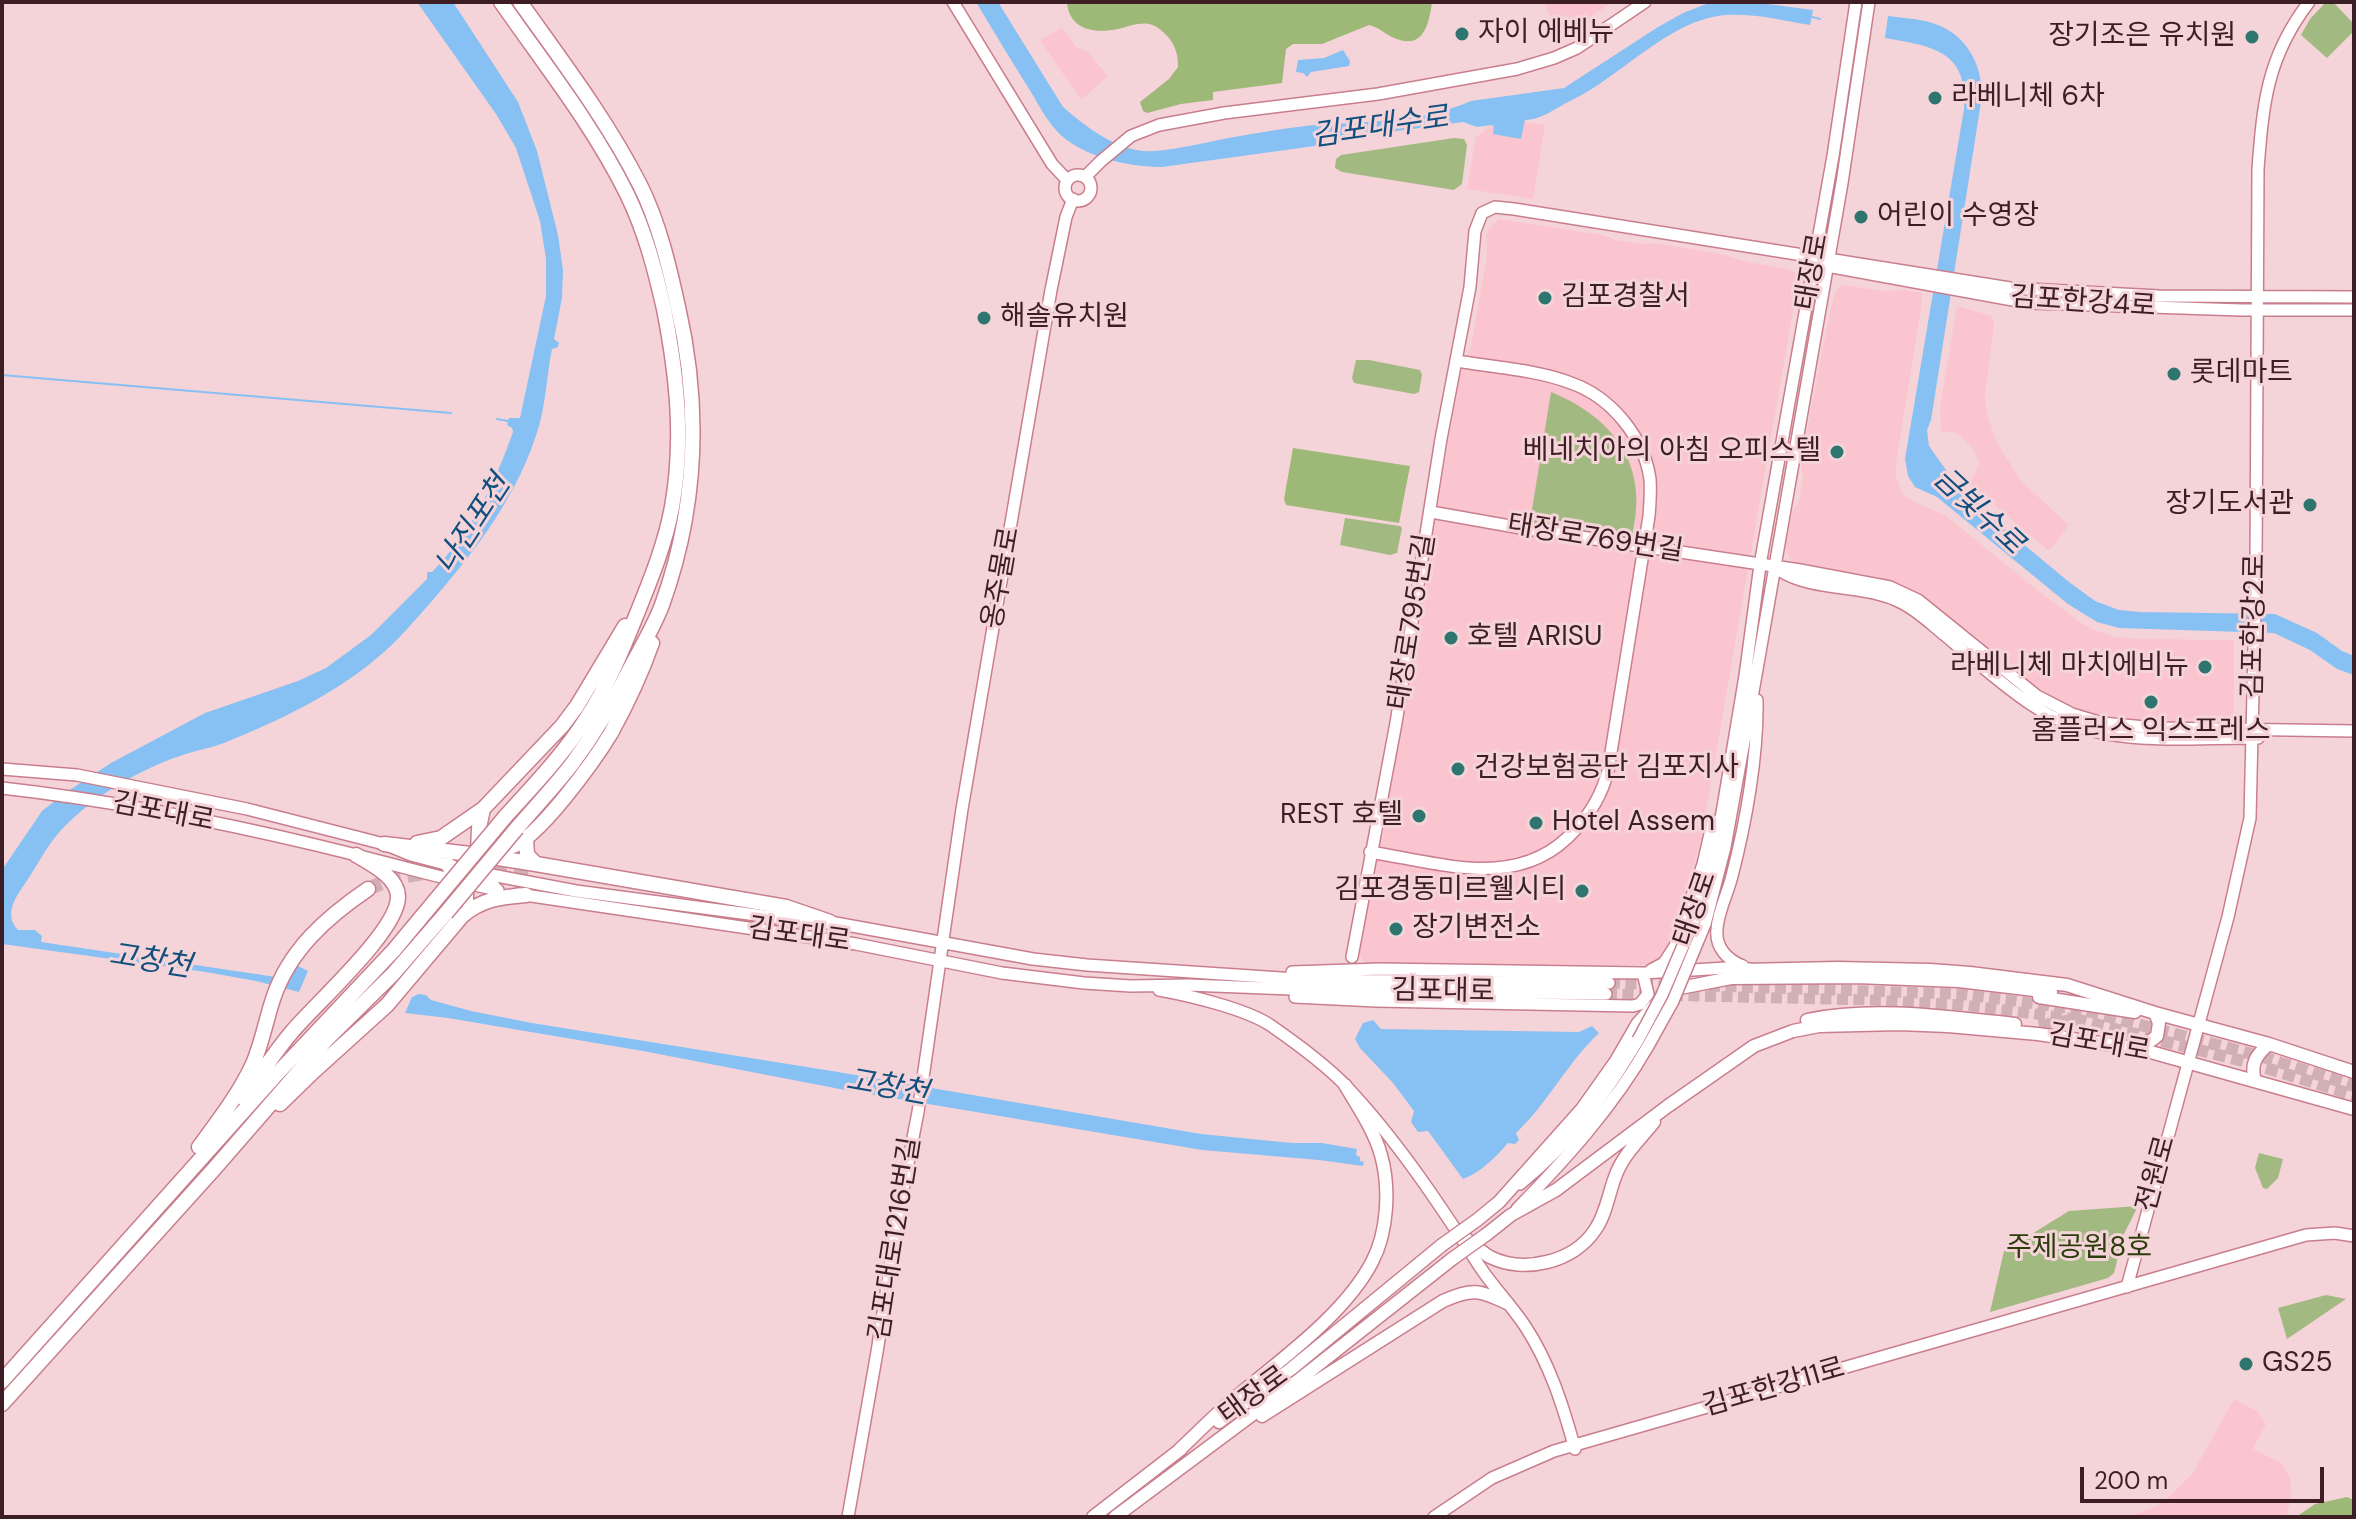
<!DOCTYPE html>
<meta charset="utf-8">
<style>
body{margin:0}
#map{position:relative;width:2356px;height:1519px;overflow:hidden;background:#f5d4d9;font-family:"DM Sans",sans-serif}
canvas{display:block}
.frame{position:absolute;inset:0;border:4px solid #3c1e24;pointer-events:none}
.scale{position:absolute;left:2080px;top:1467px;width:244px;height:36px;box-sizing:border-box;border:4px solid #3c1e24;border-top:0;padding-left:10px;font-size:24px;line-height:28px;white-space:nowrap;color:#3c1e24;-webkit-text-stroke:6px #f5d4d9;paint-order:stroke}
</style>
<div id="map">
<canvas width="2356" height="1519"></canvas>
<div class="frame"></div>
<div class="scale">200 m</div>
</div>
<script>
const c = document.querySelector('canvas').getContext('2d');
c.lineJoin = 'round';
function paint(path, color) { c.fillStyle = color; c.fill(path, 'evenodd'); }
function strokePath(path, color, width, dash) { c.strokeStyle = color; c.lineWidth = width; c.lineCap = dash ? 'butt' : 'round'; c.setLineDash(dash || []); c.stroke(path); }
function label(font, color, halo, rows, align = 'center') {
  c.font = font + ' "DM Sans","Noto Sans KR",sans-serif'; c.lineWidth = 6; c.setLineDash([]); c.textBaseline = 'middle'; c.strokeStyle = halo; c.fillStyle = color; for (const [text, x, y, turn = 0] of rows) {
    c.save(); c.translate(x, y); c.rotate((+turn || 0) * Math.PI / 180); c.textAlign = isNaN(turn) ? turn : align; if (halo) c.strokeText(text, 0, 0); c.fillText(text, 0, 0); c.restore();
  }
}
paint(new Path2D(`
 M1543,2h70l-48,32 -8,-4z
 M1062,28l15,20 10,3 21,25 -27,24 -41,-60z
 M1524,122l21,3 -12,74 -66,-10 9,-52 16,-12 28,14z
 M1499,219l103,16 14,5 27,4 14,-1 68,12 23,7 40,7 7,3 4,4 -98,564 -26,90 -9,22 -5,6 -15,7 -277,-1 -5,-2 -6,-10 14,-84 11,-33 69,-414 8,-44 11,-31 16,-90 -1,-21 3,-7z
 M1843,285l41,6 20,-1 18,3v9l-26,162v13l6,15 5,6 39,18 90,73 47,35 11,6 22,7 27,2 91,1v72l-2,4 -6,3h-35l-17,3 -51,-1 -37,-8 -20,-8 -31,-19 -107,-86 -21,-13 -26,-9 -82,-13 -7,-3 -7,-14 8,-38 6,-9 4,-22 -2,-14 18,-99 14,-66 3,-9z
 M1957,306l35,10 2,7 -9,73 2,17 9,28 25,40 48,44 -20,26 -81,-68 6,-7 5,-13 -7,-16 -12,-12 -6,-3 -13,1 -1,-26z
 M2234,1399l23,12 9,13 -13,25 28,14 9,14 1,22 -5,18h-159l27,-10 15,-10 23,-23z`), '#fbc5cf');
paint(new Path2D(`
 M2326,2h7l21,22v7l-27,27 -26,-23 9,-16z
 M1454,138l10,1 3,6 -5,39 -8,6 -112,-18 -7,-4 1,-9 5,-4z
 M1356,360h13l51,10 2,5 -3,17 -5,2 -60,-11 -2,-5z
 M1551,392c64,26 100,76 80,147l-101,-17z
 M1345,518l55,8 2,2 -5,25 -7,2 -50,-10z
 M2259,1153l24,6 -5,19 -11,11 -4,-1 -8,-20z
 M2138,1206l-14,28 -10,39 -6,5 -118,34 14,-61 65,-40z
 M2326,1295l20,4 -59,40 -9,-31z`), '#a2b981');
paint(new Path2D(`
 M1067,2h365c-3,23 -9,50 -40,35 -8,-4 -14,-10 -23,-12l-47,19h-29l-7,5 -4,34 -69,9v8l-32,4 -34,9 -4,-2 -3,-9 29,-23 9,-12c0,-11 -2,-20 -9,-29 -5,-6 -13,-13 -20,-14 -10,-2 -22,3 -31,5 -23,5 -49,1 -51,-27z
 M1293,448l117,18 -11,57 -113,-18 -2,-6z
 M2347,1497l7,3v17h-58l19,-13z`), '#9eb877');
paint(new Path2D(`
 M417,2h36l65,100 19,49 21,84 5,35 -1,28 -8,41 5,4 -1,4 -6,2c-5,25 -6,52 -13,77 -20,68 -62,123 -107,175 -18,20 -34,40 -55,57 -45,38 -99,63 -153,85 -16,6 -32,8 -47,14 -38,13 -84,40 -113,70 -16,16 -25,36 -38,55 -10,15 -23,32 -8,48h17l7,6 -1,6 235,35 22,-11 10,5 -9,21 -43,-11 -50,-9 -204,-28v-74l40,-59 26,-20 43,-28 94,-50 93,-32 28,-13 45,-33 56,-56v-7h5c39,-40 63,-89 81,-140l-1,-4 -5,-3 2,-7h11l26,-122v-37l-6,-38 -24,-73 -20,-34z
 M976,2h22l65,105c22,19 50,41 80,44 25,2 70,-11 97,-15 30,-5 62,-11 92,-12 43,-2 99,-5 139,-23l93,-13 94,-61 25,-14 26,-10 44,-1 60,8 -3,15c-28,-5 -57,-12 -85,-10 -57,5 -105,63 -155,86 -14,7 -29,19 -45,19l-4,19 -28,-5 1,-7 -2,-2 -15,2 -14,-5 -66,9 -68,13 -167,23c-32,0 -74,-9 -99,-30 -14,-12 -23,-30 -32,-45 -19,-30 -37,-60 -55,-90z
 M1888,16c16,2 35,3 50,9 31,12 47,45 43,77l-50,318 -4,10 2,16 34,48 106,88 26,19 24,9 21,2 135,2 42,19 25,18 12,5v19l-17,-6 -27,-19 -36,-17 -155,-5 -22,-6 -29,-18 -131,-107 -22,-10 -7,-11 -3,-17 59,-350c5,-58 -32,-63 -79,-71z
 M1343,50l7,11 -1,5 -38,6 -4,5 -4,-4 -7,-1 2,-12 26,-2z
 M419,994l7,1 5,5 40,11 61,12 306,49 363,62 91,9h30l35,6 -1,6 4,2v4l4,1 -1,4 -44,-6 -117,-10 -357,-60 -202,-39 -195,-33 -43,-5 7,-16z
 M1373,1020l8,9 198,3 13,-6 7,7c-32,30 -51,70 -83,100l3,7 -4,4 -7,-1c-12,14 -28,30 -45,36l-35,-48 -10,1 -7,-10 3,-11 -21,-28 -33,-35 -5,-9 8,-16z`), '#87c0f2');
strokePath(new Path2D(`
 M1812,17l8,2
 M2,375l449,38
 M497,419l11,2`), '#87c0f2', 2);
strokePath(new Path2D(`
 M1609,983l66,2
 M1709,986l251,8 123,16
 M1606,994l265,6 92,5 112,14`), '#d0b0b5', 11, [11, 5.5]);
strokePath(new Path2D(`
 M2071,1003l12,7 180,47 91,29
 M2039,1026l36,-7 172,43 107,33`), '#d0b0b5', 12, [12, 6]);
strokePath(new Path2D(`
 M451,872l80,-1
 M368,889l25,-11 33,-5`), '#d0b0b5', 14, [14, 7]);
const secondary = new Path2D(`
 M953,2l99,162 15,16
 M1065 188a13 13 0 1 1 26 0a13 13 0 1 1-26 0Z
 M1085,177l16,-16 30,-25 28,-11 65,-12 154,-19 139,-25 37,-11 23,-10 68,-46
 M1811,263l218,40 213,7h112
 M1431,512l90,16 279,42 90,17 28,13 119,96 35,18 30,9 54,5 198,3
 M1779,570c36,23 85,13 123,33 16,8 30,22 44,33 28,24 56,49 86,69 67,45 150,32 226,33
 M2,769l75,6 170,34 137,35 27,11 42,11
 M2,788c107,12 214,33 318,58 59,14 118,32 178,44
 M1370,852c71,11 150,40 205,-22 16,-17 27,-36 33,-59l41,-255c1,-12 2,-24 1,-37 -6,-42 -39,-82 -79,-96 -34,-13 -78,-16 -115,-22
 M481,873l95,18 218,29 36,2 203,37 54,6 224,15 298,3
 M518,894l338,50 146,29 82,10 47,3 57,-1 129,5 289,4
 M1694,920l22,-76 7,-37 22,-131 15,-111 73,-409 23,-154
 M1705,924l20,-77 31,-172 86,-492 27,-181
 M1352,957l44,-234 45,-284 29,-152 5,-56 7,-18 13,-6 19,2 496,79 149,8 195,1
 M1743,966c-16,-6 -28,-19 -26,-37 1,-18 11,-36 15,-53 14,-54 26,-121 25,-176
 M1651,970l13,-7 11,-17 28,-82 10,-43
 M1292,972l88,-3 263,4 83,-5 24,1
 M1159,990c29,5 87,19 111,35 26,18 54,38 76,61 51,54 94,119 134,181 14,21 31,38 45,59 25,38 38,80 50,123
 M1295,997l81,4 257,5 7,-2 8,-10 -5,-21
 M1520,1184c50,-40 85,-89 118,-144
 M1517,1209c49,-50 96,-102 131,-163
 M2127,1287l101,-370 22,-99 6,-252 2,-397c5,-66 9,-112 51,-167
 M848,1517l29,-165 21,-137 20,-103 44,-303 27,-158 62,-361 15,-73 7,-18
 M1434,1517l58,-39 62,-27 752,-216 29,-2 19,3`);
const primary = new Path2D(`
 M1741,970l97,-2 92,2 40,3 97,12 88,28 114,31 85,28
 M2039,997l96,15
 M1807,1020c67,-14 140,-3 208,4
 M2140,1049l17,-13 2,-13 -4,-10
 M2255,1081c-5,-17 1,-26 14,-37
 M1477,1220l22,-18 83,-93 34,-48 22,-38 14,-15 14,-13 14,-7 51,-10 125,-1 103,4 92,11
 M1456,1230c11,9 22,20 34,27 34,17 84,5 105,-27 12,-17 14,-40 22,-58 8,-19 24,-34 37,-50
 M1487,1234l24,-19 45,-25 112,-84 86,-60 39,-15 26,-5 80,-2 49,2 90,8 102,15 214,60
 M1262,1416l181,-115c29,-13 37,-11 64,2
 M1219,1422l72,-53 151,-124
 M1177,1452c17,-16 35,-34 53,-50 46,-39 114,-86 142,-140 16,-30 18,-75 9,-107 -7,-25 -23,-48 -36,-70
 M1093,1517l88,-68
 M1115,1517l185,-138 152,-120`);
const highway = new Path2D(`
 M501,2c43,62 92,123 126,192 18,37 28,75 37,115 13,66 20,131 8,198 -7,38 -22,74 -36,109 -14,35 -29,71 -50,103 -23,36 -53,67 -81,98
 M517,828c18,-21 38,-42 55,-64 23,-31 43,-65 60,-99 10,-19 22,-39 30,-60 35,-97 39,-198 16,-298 -9,-41 -19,-84 -38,-122 -33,-65 -78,-124 -120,-183
 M480,830c7,12 15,20 30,17 27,-6 86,-89 101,-114 16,-29 30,-59 41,-90
 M526,839l1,16 9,9 250,43 44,15
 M417,843l24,-5 42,-29
 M384,844l95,11 57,9
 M448,865l18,26v9
 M495,890l-11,-16 -6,-21 1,-25 4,-19 79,-83 15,-20 48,-80
 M243,1098c16,-21 31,-45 48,-65 23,-28 107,-102 107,-136 0,-20 -27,-33 -42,-42
 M280,1104l34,-33 73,-66 75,-89c20,-17 39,-19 64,-21
 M199,1147c20,-27 40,-53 54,-83 9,-21 13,-44 20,-65 16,-49 54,-82 95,-110
 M2,1381l272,-304 120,-127 40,-48
 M2,1404l212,-235 113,-130 66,-65 53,-61`);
strokePath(secondary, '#c97e8d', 14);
strokePath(primary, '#c97e8d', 15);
strokePath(highway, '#c97e8d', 17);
strokePath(secondary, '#fff', 11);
strokePath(primary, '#fff', 12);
strokePath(highway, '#fff', 14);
const secondaryBridge = new Path2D(`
 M1638,1040l24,-45 32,-75
 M1648,1046l25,-45 32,-77`);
const primaryBridge = new Path2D(`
 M1442,1245l35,-25
 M1452,1259l35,-25`);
const highwayBridge = new Path2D(`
 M434,902l71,-85
 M446,913l71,-85`);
strokePath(secondaryBridge, '#c97e8d', 14, []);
strokePath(primaryBridge, '#c97e8d', 15, []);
strokePath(highwayBridge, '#c97e8d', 17, []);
strokePath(secondaryBridge, '#fff', 11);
strokePath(primaryBridge, '#fff', 12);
strokePath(highwayBridge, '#fff', 14);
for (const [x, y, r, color] of [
 [1462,34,8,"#2d756e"],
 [2252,37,8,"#2d756e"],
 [1935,98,8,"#2d756e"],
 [1861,217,8,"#2d756e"],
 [1545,298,8,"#2d756e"],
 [984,318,8,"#2d756e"],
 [2174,374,8,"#2d756e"],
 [1837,452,8,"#2d756e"],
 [2310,505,8,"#2d756e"],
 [1451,638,8,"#2d756e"],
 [2205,667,8,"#2d756e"],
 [2151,702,8,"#2d756e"],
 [1458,769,8,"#2d756e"],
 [1419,816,8,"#2d756e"],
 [1536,823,8,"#2d756e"],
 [1582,891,8,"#2d756e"],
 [1396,929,8,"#2d756e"],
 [2246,1364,8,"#2d756e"]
]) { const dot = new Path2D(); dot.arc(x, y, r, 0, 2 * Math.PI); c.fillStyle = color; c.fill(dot); strokePath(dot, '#f5d4d9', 3); }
label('28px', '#3c1e24', '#f5d4d9', [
 ["자이 에베뉴",1478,34],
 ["장기조은 유치원",2236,37,"right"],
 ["라베니체 6차",1951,98],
 ["어린이 수영장",1877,217],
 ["김포경찰서",1561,298],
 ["해솔유치원",1000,318],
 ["롯데마트",2190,374],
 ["베네치아의 아침 오피스텔",1821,452,"right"],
 ["장기도서관",2294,505,"right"],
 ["호텔 ARISU",1467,638],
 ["라베니체 마치에비뉴",2189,667,"right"],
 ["홈플러스 익스프레스",2151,732,"center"],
 ["건강보험공단 김포지사",1474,769],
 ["REST 호텔",1403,816,"right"],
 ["Hotel Assem",1552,823],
 ["김포경동미르웰시티",1566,891,"right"],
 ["장기변전소",1412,929],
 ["GS25",2262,1364]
], 'left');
label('28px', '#3c1e24', '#f5d4d9', [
 ["태장로",1813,272,-80],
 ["김포한강4로",2083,303,4],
 ["태장로769번길",1595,539,9],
 ["옹주물로",1002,578,-80],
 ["태장로795번길",1413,622,-81],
 ["김포한강2로",2255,626,-89],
 ["김포대로",163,813,11],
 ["태장로",1696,909,-71],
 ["김포대로",799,936,8],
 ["김포대로",1443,992,1],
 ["김포대로",2099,1044,10],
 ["전원로",2157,1174,-75],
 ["김포대로1216번길",896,1239,-81],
 ["김포한강11로",1774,1388,-16],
 ["태장로",1254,1396,-36]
]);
label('28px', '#2d3d0d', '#f5d4d9', [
 ["주제공원8호",2079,1249]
]);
label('italic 30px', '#104f7e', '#f5d4d9', [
 ["김포대수로",1380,128,-8],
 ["금빛수로",1978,512,43],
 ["나진포천",474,525,-57],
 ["고창천",150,962,9],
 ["고창천",887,1088,10]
]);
</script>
